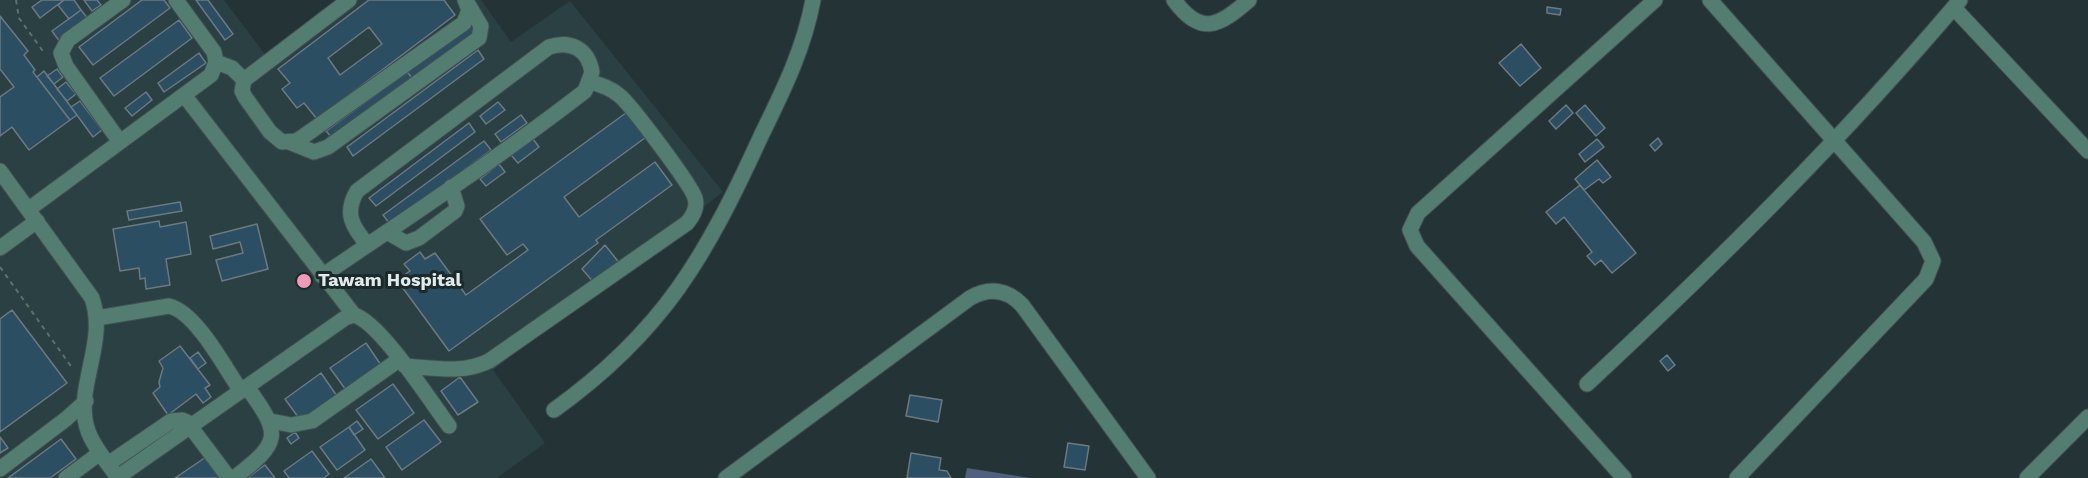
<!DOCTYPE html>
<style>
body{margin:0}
canvas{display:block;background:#243335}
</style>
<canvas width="2088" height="478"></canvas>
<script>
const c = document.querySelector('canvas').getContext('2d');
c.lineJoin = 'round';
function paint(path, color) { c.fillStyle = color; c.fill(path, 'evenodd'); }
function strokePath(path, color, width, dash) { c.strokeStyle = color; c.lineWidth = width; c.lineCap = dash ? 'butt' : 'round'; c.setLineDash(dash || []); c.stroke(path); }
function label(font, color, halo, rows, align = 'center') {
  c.font = font + ' "Work Sans",sans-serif'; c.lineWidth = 6; c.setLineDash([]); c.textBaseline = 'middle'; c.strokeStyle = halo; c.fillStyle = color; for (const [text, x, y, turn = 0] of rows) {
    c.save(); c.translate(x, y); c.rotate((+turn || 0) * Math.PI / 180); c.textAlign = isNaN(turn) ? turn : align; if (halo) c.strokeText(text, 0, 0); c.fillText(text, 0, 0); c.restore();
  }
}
paint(new Path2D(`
 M0,0h224l43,57 81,-57h133l30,42 59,-41 153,191 -230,178 52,73 -48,35h-497z`), '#2a4043');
paint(new Path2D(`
 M967,468l63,10h-65z`), '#52607e');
const building = new Path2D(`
 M42,0h22l-24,18 -8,-11z
 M64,0h10l7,10 -12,9 -11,-14z
 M84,0h13l4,5 -9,6z
 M142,0h22l6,8 -77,57 -14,-18z
 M196,0h12l25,34 -8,6z
 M369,0h75l11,15 -138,104 -13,-16 -7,5 -15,-19 8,-6 -12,-14zM369,27l13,17 -42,31 -12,-17z
 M1547,7l14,2 -1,6 -13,-2z
 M81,10l8,10 -29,22 -8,-11z
 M0,16l28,35 -4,4 11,15 -2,2 37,48 -41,30 -17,-23 -12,9v-39l14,-10 -14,-18z
 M179,20l13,18 -78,58 -14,-18z
 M474,23l6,8 -66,49 -7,-8z
 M1521,44l20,24 -21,18 -21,-23z
 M478,50l6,9 -131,97 -6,-9z
 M199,53l7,10 -42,29 -6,-9z
 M57,69l6,8 -9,7 -7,-8z
 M44,71l33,44 -7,5 -33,-43z
 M407,72l7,8 -81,59 -7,-8z
 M66,82l10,12 -9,7 -10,-12z
 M146,92l6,8 -20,16 -7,-8z
 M80,101l22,29 -9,7 -22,-30z
 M498,102l7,8 -19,14 -6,-8z
 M1566,105l7,8 -17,16 -7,-8z
 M1585,105l20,23 -9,8 -20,-23z
 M630,110l19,25 -85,62 15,20 76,-55 17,23 -76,55 2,3 -149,108 -52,-71 13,-9 -6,-7 16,-12 5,7 10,-6 31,42 62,-45 -5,-6 -16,11 -27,-36z
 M521,115l6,8 -26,19 -6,-8z
 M469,123l6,9 -99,74 -7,-8z
 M1658,138l4,6 -7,7 -5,-6z
 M533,139l6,8 -21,16 -7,-8z
 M1597,139l7,8 -19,15 -6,-8z
 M484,141l7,9 -101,74 -7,-9z
 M1597,160l14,17 -8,6 -4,-4 -15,11 -9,-11z
 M499,164l6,8 -19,14 -6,-7z
 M1580,185l56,68 -24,20 -11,-13 -6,5 -8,-9 5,-4 -28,-35 -8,7 -10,-12z
 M180,202l2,9 -53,9 -2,-9z
 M159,221l1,6 26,-5 5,32 -25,5 4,26 -24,4 -1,-11 -5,1 -1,-11 -19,3 -7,-42z
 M257,224l11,45 -46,12 -6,-21 27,-7 -3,-11 -27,7 -3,-13z
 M605,245l16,20 -25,20 -14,-16z
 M12,310l55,73 -67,49v-113z
 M366,343l15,22 -35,25 -16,-22z
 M180,346l30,39 -5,3 6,9 -8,6 -7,-9 -28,21 -15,-22 7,-6 -1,-5 4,-14 -4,-7z
 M198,352l8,11 -8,6 -8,-11z
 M1667,355l8,10 -7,6 -8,-10z
 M321,373l16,23 -36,25 -16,-22z
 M460,377l18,25 -20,13 -17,-24z
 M393,384l21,29 -36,26 -22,-29z
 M910,395l32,5 -4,22 -32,-6z
 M424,420l17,22 -39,28 -16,-23z
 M357,421l6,8 -9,6 -5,-8z
 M349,427l16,23 -28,20 -17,-23z
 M295,432l4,6 -8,6 -4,-6z
 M0,437l8,11 -8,5z
 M61,439l15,20 -26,19h-42z
 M1068,443l21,3 -4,24 -21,-3z
 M312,451l17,23 -5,4h-35l-5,-7z
 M911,453l30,5 -2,12 8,1 4,7h-44z
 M209,455l13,23h-47z
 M371,459l14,19h-41z
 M265,465l10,13h-28z`);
paint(building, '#2b4e62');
strokePath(building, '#6c7981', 1.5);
const minor = new Path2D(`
 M349,0l-105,80 -2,11 3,6 25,35 12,10 14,-1 8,-5 160,-113 5,-13 -4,-10
 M1174,0c27,37 45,26 75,0
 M1710,0l214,242 9,19 -7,18 -189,199
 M1954,8l134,143
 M216,62l16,6 12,12
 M184,95l170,220
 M120,142l-54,-76 -5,-13 7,-13 55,-40
 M289,142l25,10 14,-5 151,-109 2,-12 -13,-22
 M0,171l92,127c16,46 -19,91 -4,133 6,17 20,32 30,47
 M29,209l182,-134 5,-13 -2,-10 -38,-52
 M387,232l19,11 13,-5 36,-27 2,-5 -6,-19
 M0,248l37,-27
 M322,276c88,-60 178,-119 263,-185l7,-19c-4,-23 -21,-32 -43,-25l-192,144c-13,22 -5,36 11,54
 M97,318l72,-12c27,6 56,62 72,85
 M405,366c29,2 58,8 84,-5l198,-138c6,-7 11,-15 8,-25 -3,-12 -64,-93 -75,-102 -9,-8 -19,-11 -30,-14
 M1587,384c131,-122 257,-247 373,-384
 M554,410c110,-79 152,-154 207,-274 22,-45 43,-87 52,-136
 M271,421l20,4 21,-4 88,-62
 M108,464l63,-43 11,-1 5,2 42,56
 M0,469l66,-50 20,-18
 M118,477l227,-159 9,-3c26,7 77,87 95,111
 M66,478l34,-25
 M234,478c47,-36 48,-43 13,-91
 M726,478l244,-180c19,-11 37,-9 52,7l126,173
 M1624,478l-207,-232 -7,-16 8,-17 237,-213
 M2027,478l61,-61`);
strokePath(minor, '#425052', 17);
strokePath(new Path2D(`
 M16,0l3,18 26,36
 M0,267l73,102`), '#606e70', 2, [4.5, 4.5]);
strokePath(minor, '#547d71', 15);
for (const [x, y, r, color] of [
 [304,281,8,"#ef9ab8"]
]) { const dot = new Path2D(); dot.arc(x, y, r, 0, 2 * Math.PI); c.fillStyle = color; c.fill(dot); strokePath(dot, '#1b292b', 2); }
label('bold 18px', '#e1ebec', '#1b292b', [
 ["Tawam Hospital",318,281]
], 'left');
</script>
